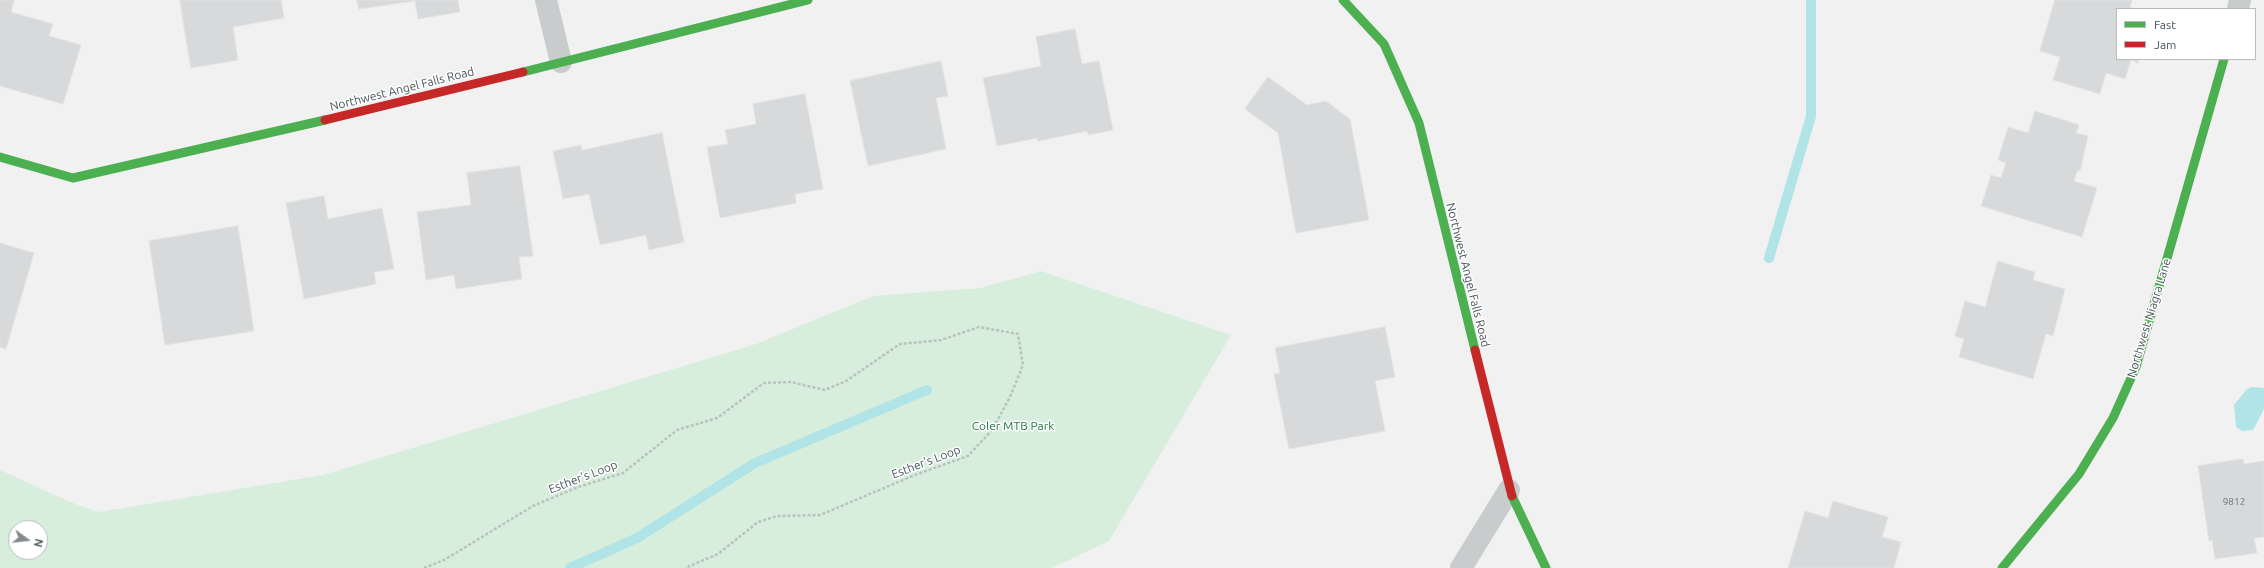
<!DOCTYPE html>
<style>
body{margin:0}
#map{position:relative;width:2264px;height:568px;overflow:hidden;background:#f1f1f1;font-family:Ubuntu,sans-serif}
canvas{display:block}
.legend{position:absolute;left:2116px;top:8px;width:140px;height:52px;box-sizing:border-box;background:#fff;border:1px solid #b6bbbd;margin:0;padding:5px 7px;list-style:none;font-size:12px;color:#49555b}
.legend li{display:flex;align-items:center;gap:8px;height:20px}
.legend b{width:20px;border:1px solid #b6bbbd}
.north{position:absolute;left:8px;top:520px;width:40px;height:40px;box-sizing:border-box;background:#fff;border:1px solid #b6bbbd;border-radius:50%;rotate:105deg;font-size:11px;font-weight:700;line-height:16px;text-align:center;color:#49555b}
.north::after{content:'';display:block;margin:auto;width:14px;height:18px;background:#848c90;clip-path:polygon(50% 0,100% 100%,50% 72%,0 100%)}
</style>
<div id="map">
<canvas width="2264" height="568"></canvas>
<ul class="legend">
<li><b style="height:5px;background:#4caf50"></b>Fast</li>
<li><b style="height:5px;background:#c62828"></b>Jam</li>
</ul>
<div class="north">N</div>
</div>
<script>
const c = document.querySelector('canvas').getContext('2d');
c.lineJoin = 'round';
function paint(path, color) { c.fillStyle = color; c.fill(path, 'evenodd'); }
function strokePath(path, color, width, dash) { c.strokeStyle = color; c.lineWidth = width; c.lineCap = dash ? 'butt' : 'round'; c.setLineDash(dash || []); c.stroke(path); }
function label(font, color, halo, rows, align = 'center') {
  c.font = font + ' Ubuntu,sans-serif'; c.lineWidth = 3; c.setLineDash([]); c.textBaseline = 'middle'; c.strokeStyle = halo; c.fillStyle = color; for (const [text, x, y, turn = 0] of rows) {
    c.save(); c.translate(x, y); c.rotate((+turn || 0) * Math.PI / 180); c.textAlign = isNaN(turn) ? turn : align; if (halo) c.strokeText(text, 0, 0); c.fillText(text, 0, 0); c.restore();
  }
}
paint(new Path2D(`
 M1041,271l190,64 -122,206 -57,27h-1052v-98c33,14 65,32 99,42l224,-37 433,-131 117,-48 107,-8zM16,528h24v24h-24z`), '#d8eedd');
paint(new Path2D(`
 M2252,387l12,1v21l-11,21 -11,1 -6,-4 -2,-22 13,-16z`), '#b1e4e7');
strokePath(new Path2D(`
 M1769,258l42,-142v-116
 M570,568l67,-30 118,-75 172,-73`), '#b1e4e7', 10);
const building = new Path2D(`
 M0,0h14l-3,12 42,12 -4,12 32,9 -18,59 -63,-18z
 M180,0h101l3,18 -51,9 5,33 -47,8z
 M357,0h101l2,12 -42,7 -3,-18 -56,8z
 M2055,0h77l-2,7 5,2h-18v50h22l-1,4 -7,-3 -6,19 -19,-6 -6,21 -47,-14 7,-23 -20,-6z
 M1075,29l7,35 17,-3 14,69 -25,5 -1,-4 -49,10 -1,-3 -40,8 -14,-68 58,-12 -5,-29z
 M941,61l7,35 -12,2 10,51 -78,17 -18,-85z
 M1268,77l39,28 19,-4 24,18 19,101 -73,13 -18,-100 -33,-24z
 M805,94l18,95 -28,5 1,9 -76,15 -13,-71 21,-3 -3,-14 31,-6 -3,-20z
 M2035,111l44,14 -3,8 12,3 -8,35h-3l-3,10 23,7 -15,49 -101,-31 10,-31 10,3 5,-15 -8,-3 10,-33 20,6z
 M662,133l22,109 -35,8 -3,-15 -46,10 -11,-51 -26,5 -10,-48 28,-6 1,5z
 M520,166l13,90 -14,1 3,22 -66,10 -2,-14 -28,5 -9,-68 54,-7 -4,-32z
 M324,196l4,23 54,-11 12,61 -20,3 2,12 -72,15 -18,-96z
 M238,226l16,105 -89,14 -16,-104z
 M0,243l34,10 -28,96 -6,-2z
 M1998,261l37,11 -2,8 32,9 -12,47 -7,-2 -13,45 -74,-22 5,-18 -9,-3 10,-35 20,6z
 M1385,327l10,50 -20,4 10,50 -96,18 -15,-75 6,-1 -5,-25z
 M2243,459l1,5 20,-3v76l-10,1 3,15 -42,6 -3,-19 -3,1 -11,-75z
 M1833,501l55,16 -6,20 19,5 -7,26h-106l17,-57 23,7z`);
paint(building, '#d8d9da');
strokePath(building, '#e2e3e3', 1);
strokePath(new Path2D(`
 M424,568l20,-8 89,-54 45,-19 45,-14 54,-43 40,-12 47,-35 27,-1 34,8 21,-9 54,-37 41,-4 38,-13 39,7 5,31 -13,32 -18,33 -24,26 -53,19 -95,40 -43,1 -19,6 -40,32 -33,14`), '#b9c3be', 2.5, [3, 2]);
strokePath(new Path2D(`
 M546,0l15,62
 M2238,9l2,-9
 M1461,568l48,-78`), '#c9cccc', 22);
strokePath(new Path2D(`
 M1343,0l41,44 35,79 56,227
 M523,72l285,-72
 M0,157l73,21 252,-58
 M1512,496l34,72
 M2002,568l77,-94 34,-56 23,-51 88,-308`), '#4caf50', 9);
strokePath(new Path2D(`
 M325,120l198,-48
 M1475,350l37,146`), '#c62828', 9);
label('10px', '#6e777c', null, [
 ["9812",2234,502]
]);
label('12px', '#49555b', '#fff', [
 ["Northwest Angel Falls Road",402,89,-14],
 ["Northwest Angel Falls Road",1468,275,76],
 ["Northwest Niagra Lane",2149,318,-73],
 ["Esther's Loop",926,462,-21],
 ["Esther's Loop",583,477,-21]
]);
label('12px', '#21753e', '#fff', [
 ["Coler MTB Park",1013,426]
]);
</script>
